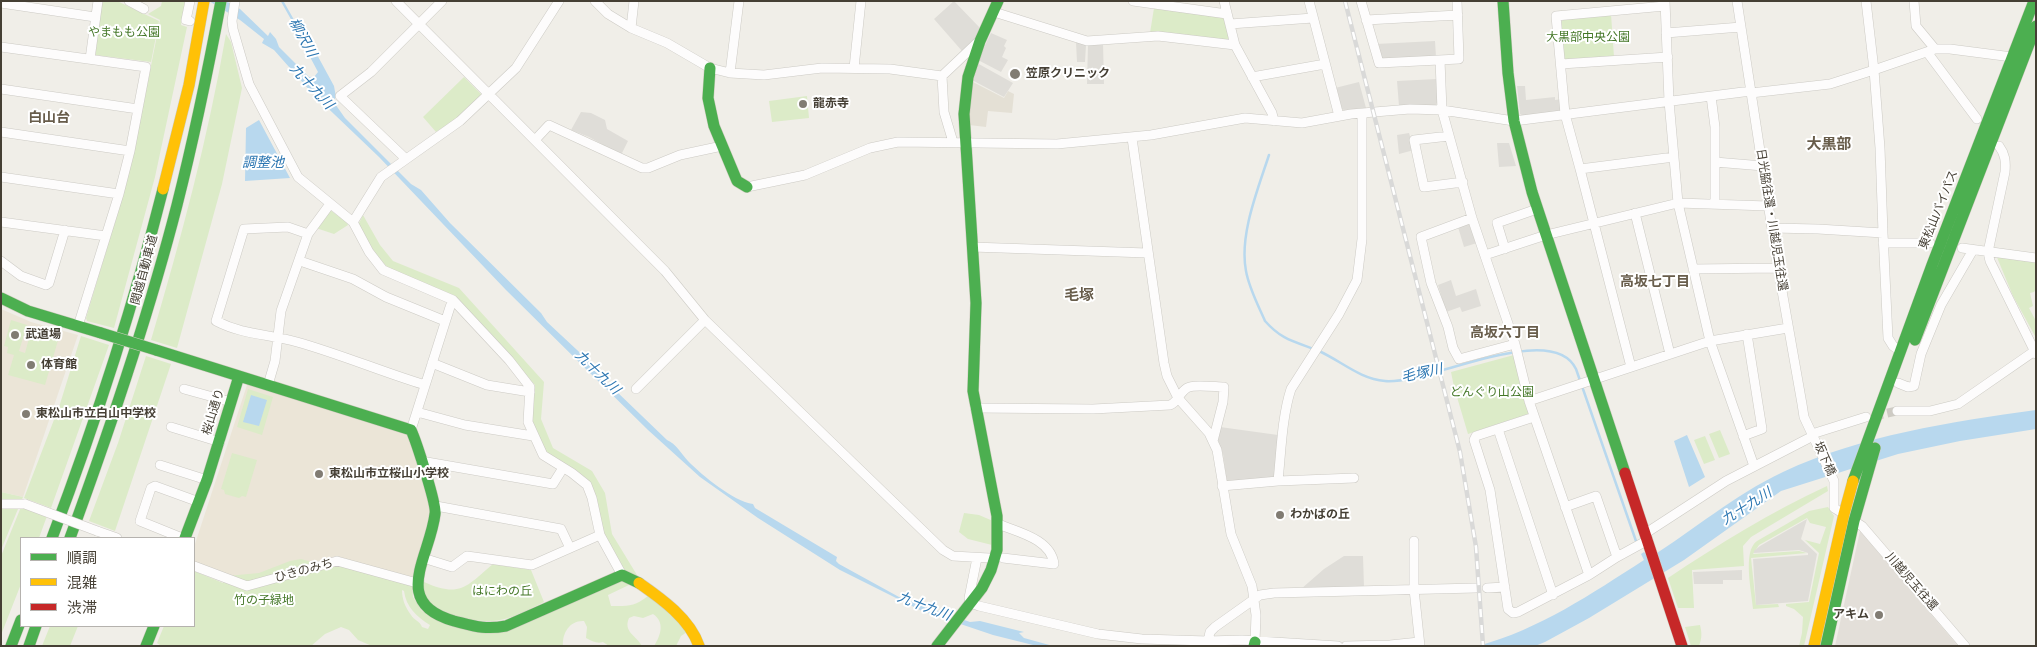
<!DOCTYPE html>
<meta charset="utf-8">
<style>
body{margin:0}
#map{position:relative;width:2037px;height:647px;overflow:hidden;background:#f0eee8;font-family:"Roboto Condensed","Noto Sans JP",sans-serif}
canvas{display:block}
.frame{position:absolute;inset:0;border:2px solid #453f34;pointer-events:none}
.legend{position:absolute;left:20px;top:537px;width:175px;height:90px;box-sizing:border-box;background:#fff;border:1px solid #b5b2ae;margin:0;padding:6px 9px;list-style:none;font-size:15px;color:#453f34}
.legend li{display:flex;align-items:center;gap:10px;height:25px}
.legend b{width:25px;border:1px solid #b5b2ae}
</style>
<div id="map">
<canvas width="2037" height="647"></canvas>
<div class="frame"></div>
<ul class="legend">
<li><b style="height:6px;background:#4caf50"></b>順調</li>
<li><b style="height:6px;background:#ffc107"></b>混雑</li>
<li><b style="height:6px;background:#c62828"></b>渋滞</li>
</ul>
</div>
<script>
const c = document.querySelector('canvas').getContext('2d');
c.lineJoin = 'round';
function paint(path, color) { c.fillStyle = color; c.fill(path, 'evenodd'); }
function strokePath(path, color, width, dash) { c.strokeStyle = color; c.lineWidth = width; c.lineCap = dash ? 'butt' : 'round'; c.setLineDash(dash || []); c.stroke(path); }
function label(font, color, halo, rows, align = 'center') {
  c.font = font + ' "Roboto Condensed","Noto Sans JP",sans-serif'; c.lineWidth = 4; c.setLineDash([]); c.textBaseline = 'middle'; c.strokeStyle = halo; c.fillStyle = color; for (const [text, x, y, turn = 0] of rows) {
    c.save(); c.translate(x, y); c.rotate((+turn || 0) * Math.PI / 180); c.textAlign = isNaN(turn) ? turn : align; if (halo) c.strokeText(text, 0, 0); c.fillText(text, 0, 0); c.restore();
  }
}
paint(new Path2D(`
 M971,81l33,17 4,-7 6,3 -2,19 -24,-2 -2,16 -17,-2v-31z`), '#e4e0d5');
paint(new Path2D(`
 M1860,531l98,115h-123z`), '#e3dfd9');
paint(new Path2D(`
 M1,309l30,13 47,13 -55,162 -22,-5z
 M250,384l158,50 24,80 -20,64 -76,-22 -85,27 -57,-21v-15l53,-162z`), '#ebe5d7');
paint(new Path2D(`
 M102,1h15l42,20 -8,41 -56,-7z
 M162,1h23l-4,24 6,2 -32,150 -41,151 -27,-7 -1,-3 36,-120 15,-61 23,-117 -12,-6 13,-8z
 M1154,8l68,9 3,3 4,18 -3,2 -64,-8 -12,1z
 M1611,14l3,43 -47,4 -3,-3 -3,-36 4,-4z
 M226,34l5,8 11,46 -20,96 -45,164 -26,-8c30,-101 57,-202 75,-306z
 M464,77l19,19 -16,16 -31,20 -13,-15z
 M807,96l2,22 -37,4 -3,-21z
 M330,210l17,12 1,3 -14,9 -18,-6z
 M363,215l17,30 13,16 66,27 85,94 -3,37 12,29 39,23 13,22 7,41 28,46 -17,-11 -18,-31 -9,-42 -10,-18 -40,-24 -14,-33 3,-36 -82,-90 -65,-27 -16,-18 -14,-25z
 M1996,255l40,6v28l-2,3 -4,1 3,13 -4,2 7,13 -1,15 -22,-40z
 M11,320l16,5 -8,26 6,2 7,-26 25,7 2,3 -14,48 -37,-10 6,-20 -7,-2 1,-6 -4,-1z
 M81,336l28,9 -58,163 -27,-10 36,-94z
 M1514,355l15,57 -1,2 -60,20 -14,-47 -3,-15z
 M146,356l25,8 -56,167 -26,-10 29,-78z
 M248,389l25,8 -11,38 -25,-8z
 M1720,430l10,24 -11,4 -10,-24z
 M1705,436l10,24 -11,4 -10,-24z
 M232,453l25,7 -11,37 -4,-1 -3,2 -14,-4 -1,-4 -3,-1z
 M1827,486l1,5 -77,46 -8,9 1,20 -52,4 2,38h-16l-10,-30c51,-34 103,-66 159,-92z
 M1,492l22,5 -22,53z
 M21,507l26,9 -8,22h-18v46l-20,51v-79z
 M1828,507l6,9 -30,130h-5l3,-13 1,-16 -9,-8 -8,-3v-2l23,-2 10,-49 -14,-13 15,4 6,-17 -16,-4 -3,-5 -48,27 -6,9 46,-3 8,2 -56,5 5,47 22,-1 1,3 -26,2c-1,-16 -11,-58 4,-68l52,-30z
 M964,513l15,2 14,6 -1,24 -24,-6 -9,-7z
 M301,559l18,5 18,-1 75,21 1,13 9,14 66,22 134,-54 9,5 -23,11 3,11c17,0 23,1 37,-10 16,8 28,22 39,36l-6,4 -5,10h-22c7,-11 11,-24 -1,-32l-10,4 -9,-2 -5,2c-6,14 7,17 13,28h-33l-6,-4c-6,2 -11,-1 -17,-4l1,-11 -3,-6c-14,-1 -22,12 -21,25h-191l-14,-6 -9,-10 -8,-3 -16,7 -14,12h-150l-4,-3 7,-17h30v-55l29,12 4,-7 32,-3 31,-12zM402,590l2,1c2,16 13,26 26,34l-2,4 -6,-2c-2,-6 -8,-7 -11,-12 -6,-8 -9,-16 -9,-25z
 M493,564l38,6 13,32c-14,7 -29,15 -44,18 -18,4 -61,-4 -73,-19 -4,-5 -3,-13 -3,-19 36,16 42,5 69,-18z
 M1700,625c2,8 2,13 -1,21h-8l-6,-19z
 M50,626h28l-8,20h-28z`), '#dcebc8');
paint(new Path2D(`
 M954,1l26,27 -6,13 -12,10 -28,-32z
 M991,33l16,7 -3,6 2,2 -4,9 6,3 -7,12 -23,-12z
 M1435,41l1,16 -54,3 -6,-16z
 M1076,42l10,3 -1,17h-8z
 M1103,43l1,41h-17l1,-40z
 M977,63l36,20 -9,14 -32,-17z
 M1437,79v24l-2,3h-36l-2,-25z
 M1359,82l7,26 -22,2 -4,-2 -5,-20z
 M1517,86h8l1,14 29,-3v3l7,-1 -2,13 -37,4 -3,-2z
 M581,112l10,1 14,7 2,9 21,12 -7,14 -32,-18 -18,-7z
 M1409,133l5,17 -15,4 -2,-19z
 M1509,143l7,23 -17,1 -2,-24z
 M1467,223l3,2 7,18 -13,4 -6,-20z
 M1451,280l5,16 20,-7 5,17 -19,6 -2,-5 -14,5 -8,-27z
 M1220,427l58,8 -3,44 -48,4 -4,-29 -5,-14z
 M1807,519l-6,20 16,15 -9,47 -52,4 -3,-46 55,-4v-2l-9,-3 -45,3v-2l6,-5z
 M1344,556h19l1,31 -63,2 23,-20z
 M1742,570v10h-19v4h-29l-1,-12z`), '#dfddd8');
paint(new Path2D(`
 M209,1h17l14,8 28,27 2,-4 6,7 3,8 30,30h5l4,-5 -9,-17 6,-4 19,35 2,11 -3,4 12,17 66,66 10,6 29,33 91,90 6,9 44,41 -2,2 78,75c9,4 14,13 21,21 15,15 45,40 65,43l2,4 82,49 -1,4 3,3 60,33 71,25 10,-1 44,11 -5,1 5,5 29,8h-16l-44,-11 -71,-24 -82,-41 -82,-52 -58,-41 -52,-47 -60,-59 -82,-81 -127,-133 -67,-64 -38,-43 -12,-7 2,-4 -24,-19z
 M259,120l31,58 -45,3 1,-53z
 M251,395l16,5 -8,26 -16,-4z
 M2036,410v19l-76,12 -62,13 -117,37 -97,69 -95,58 -44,24 -10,4h-57c62,-17 113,-52 166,-86l-3,-6 3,-2 5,6c45,-28 85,-63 134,-86 79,-37 167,-50 253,-62z
 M1687,435l18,42 -16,10 -15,-46z`), '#b8d8ee');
strokePath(new Path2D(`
 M282,1l30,53
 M1269,155c-11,34 -30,80 -23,116 3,17 12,34 19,50 16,18 27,20 49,28
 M1319,351c22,10 41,28 66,30 43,4 167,-62 191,-12l60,172`), '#b8d8ee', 2.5);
strokePath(new Path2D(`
 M1874,416l23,-5`), '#cecbc4', 9, [9, 4.5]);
const street = new Path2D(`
 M129,1l15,8
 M190,1l-4,19 4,1
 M235,1l-3,20 1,8 16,55 49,93 55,45 16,30 14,18 70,30 56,60 21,27 -2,35 15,33 29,18 15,12 5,13 8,37 22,40
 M396,1l269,270 40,49 238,230 10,6 36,2
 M595,1l13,13 23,14 36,15 43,25 20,5 34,2 58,-7 68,1 52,7 37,-35
 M1133,1l94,13
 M1224,1l11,44 37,68 2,8
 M1309,1l30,115
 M1361,1l18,62 80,-4 -2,-58
 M1665,1l4,100 9,102 32,138 44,125
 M1737,1l41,267 24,136 2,13 30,64v27l10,6
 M1914,1l2,25 19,23
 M1,3l94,14
 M1665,6l-109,10 9,98 15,55 94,-12
 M994,12l93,29 71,-5 77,9
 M1366,20l92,-5
 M1230,24l83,-6
 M631,28l3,-27
 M1666,33l75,-6
 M1,47l145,20 -16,84 -11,43 -41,132
 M1927,52l50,67
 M90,59l8,-58
 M1440,60l2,50 30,108 43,126 14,57
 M1561,64l107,-7
 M854,68l7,-67
 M730,73l9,-72
 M942,76l2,36 9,30
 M1252,77l73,-13
 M1,89l137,20
 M1751,93l79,-9 44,-14 -8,-69
 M1711,96l4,31v76
 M1,132l129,19
 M1449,136l-35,4 10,47 39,-5
 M1132,138l32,225 3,13 11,22 31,35 8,17 14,84 21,52 4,29 -1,27
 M535,140l14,-15 93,43h6l32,-13 42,-9
 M1999,146c6,8 7,15 6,26l-17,80 2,9 46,93
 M406,159l-66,-63 31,-24 71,-71
 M1715,162l48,4
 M1580,169l51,198
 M1,177l118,17
 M747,187l58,-12 65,-27 28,-6 159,2 94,-9 94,-17 57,5 49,-9 59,-5 32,1 72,11 237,-30
 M1635,213l35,141
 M1472,218l-51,19 10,46 17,44 5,21 6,11 56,-15
 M1,222l105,14
 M353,222l28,-45 79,-56 56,-53 43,-67
 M1772,228l46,1 65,4 -3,-85 -6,-78 61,-21h15l62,8
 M1883,233l5,105 5,8 7,5
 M308,234l-20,-7 -44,2 -28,92c27,14 53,13 81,21 43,12 85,30 128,43
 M1883,243h47
 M972,247l175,6
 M1962,248l74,10
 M1505,249l-8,-26 40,-14
 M1485,255l61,-20 132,-32 90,3
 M1,261l20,15 25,9 3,-2 16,-53
 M300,261l53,18 33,18 59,24
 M1693,269l85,-1
 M432,363l55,22 43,7
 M1898,383l10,4 6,-1 7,-32 20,-49 32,-55
 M268,385l7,-24 6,-50 27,-77 22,-30
 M184,389l47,13
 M636,389l69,-69
 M975,408l118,1 77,-4c8,-3 9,-12 17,-17 6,-4 29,-1 37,-1l-1,15 -10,39
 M1897,411h33l28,-7 78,-54
 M417,412l48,13 68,11
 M1534,417l-58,19 -2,4 16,50 18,119 5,4 5,-1 71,-37
 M171,427l49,15
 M1498,429l55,166
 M411,430l39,-123 3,-7
 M1812,434l54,-17
 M1743,436l19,-7 -15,-95
 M421,461l132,23 10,-16
 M160,465l47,15
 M1278,481c3,-28 4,-65 13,-92l48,-75 18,-34 5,-41v-125
 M1222,486l56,-5 76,-3
 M1,504h24
 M436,506l125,23 9,19
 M1565,507l31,-11 21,61
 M1854,521l8,5 103,120
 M998,524c20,8 53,15 56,40l-51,-6
 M97,531l20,7
 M1646,533l80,-52 87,-45
 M182,538l-42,-17 11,-33 4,-2 44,16
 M1648,540l-31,17 -28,18 -60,-174 181,-60 78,-13
 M1414,541v48l6,57
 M423,558l29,9 15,-11 65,9 68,-30
 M977,558l-8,40 2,5 8,3 119,28 44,5 66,2 34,-1 96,6
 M194,566l53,20 90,-25 80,22
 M1487,588l18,-1
 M1208,641l2,-9 5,-5 45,-32 14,-2 202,-5
 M1346,646l44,-1 29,-3`);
const fast = new Path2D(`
 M1503,1l5,72 6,48 18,71 93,281
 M710,68l-2,30 6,28 23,55 10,6
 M1,298l27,13 73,22
 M1915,340l121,-314
 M156,350l255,80c5,11 26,75 24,84 -5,43 -45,89 19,107 20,5 31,9 52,5l116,-51 17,8
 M1853,481l79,-216 102,-264
 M52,538c43,-114 81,-230 111,-349
 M70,538c40,-109 78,-220 107,-333 17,-67 31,-135 44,-204
 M185,538l22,-58 32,-104
 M11,646l10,-26
 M29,646l7,-20
 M146,646l8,-20
 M937,646l45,-58 9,-18 6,-20v-34l-24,-125 3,-88 -12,-189 4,-37 12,-36 18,-40
 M1254,646l1,-4
 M1826,646l28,-125 21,-73`);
const slow = new Path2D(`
 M163,189l26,-104 15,-84
 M639,583c23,16 51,36 60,63
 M1814,646l30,-132 9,-33`);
const jam = new Path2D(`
 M1625,473l57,173`);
strokePath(street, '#cccac4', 10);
strokePath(fast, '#cfcbbf', 12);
strokePath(slow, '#cfcbbf', 12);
strokePath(jam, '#cfcbbf', 12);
strokePath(street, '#fdfcfc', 9);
strokePath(fast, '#4caf50', 11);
strokePath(slow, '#ffc107', 11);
strokePath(jam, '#c62828', 11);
const rail = new Path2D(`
 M1345,1l115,451 16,95 7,99`);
strokePath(rail, '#d9d9d8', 4.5);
strokePath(rail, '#fff', 2.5, [8]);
const streetBridge = new Path2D(`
 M25,504l72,27`);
const fastBridge = new Path2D(`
 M101,333l55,17`);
strokePath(streetBridge, '#cccac4', 10, []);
strokePath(fastBridge, '#cfcbbf', 12, []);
strokePath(streetBridge, '#fdfcfc', 9);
strokePath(fastBridge, '#4caf50', 11);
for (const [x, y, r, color] of [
 [1015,74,6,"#817c73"],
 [803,104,5,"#817c73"],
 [15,335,5,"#817c73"],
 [31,365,5,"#817c73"],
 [26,414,5,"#817c73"],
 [319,474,5,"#817c73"],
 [1280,515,5,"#817c73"],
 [1879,615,5,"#817c73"]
]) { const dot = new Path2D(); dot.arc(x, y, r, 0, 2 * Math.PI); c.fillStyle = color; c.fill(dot); strokePath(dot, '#fff', 2); }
label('12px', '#447727', '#fff', [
 ["やまもも公園",124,33],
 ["大黒部中央公園",1588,38],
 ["どんぐり山公園",1492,393],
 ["はにわの丘",502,592],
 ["竹の子緑地",264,601]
]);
label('bold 12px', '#453f34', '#fff', [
 ["笠原クリニック",1026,74],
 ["龍赤寺",813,104],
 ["武道場",25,335],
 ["体育館",41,365],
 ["東松山市立白山中学校",36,414],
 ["東松山市立桜山小学校",329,474],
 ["わかばの丘",1290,515],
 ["アキム",1869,615,"right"]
], 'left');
label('12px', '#453f34', '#fff', [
 ["東松山バイパス",1939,210,-68],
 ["日光脇往還・川越児玉往還",1771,220,81],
 ["関越自動車道",145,270,-75],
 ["桜山通り",214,412,-73],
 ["坂下橋",1824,459,66],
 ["ひきのみち",304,571,-15],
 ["川越児玉往還",1911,582,49]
]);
label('italic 14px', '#2d77b2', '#fff', [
 ["柳沢川",302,38,61],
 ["九十九川",311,87,47],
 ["調整池",263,163],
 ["九十九川",597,373,44],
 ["毛塚川",1422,374,-12],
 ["九十九川",1747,507,-32],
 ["九十九川",924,607,21]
]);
label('bold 14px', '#685d4b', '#fff', [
 ["白山台",49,118],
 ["高坂七丁目",1655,282],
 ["高坂六丁目",1505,333]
]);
label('bold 15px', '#685d4b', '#fff', [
 ["大黒部",1829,145],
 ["毛塚",1079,296]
]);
</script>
